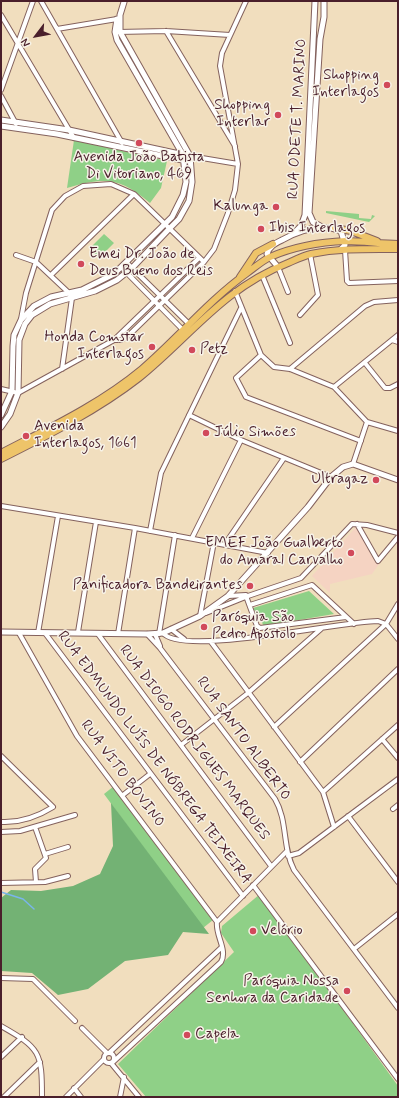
<!DOCTYPE html>
<meta charset="utf-8">
<style>
body{margin:0}
#map{position:relative;width:399px;height:1098px;overflow:hidden;background:#f1debe;font-family:Mynerve,sans-serif}
canvas{display:block}
.frame{position:absolute;inset:0;border:2px solid #4a1f2b;pointer-events:none}
.north{position:absolute;left:16px;top:16px;width:40px;height:40px;-webkit-text-stroke:3px #f7f3e8;paint-order:stroke;rotate:238deg;font-size:11px;font-weight:700;line-height:16px;text-align:center;color:#4a1f2b}
.north::after{content:'';display:block;margin:auto;width:14px;height:18px;background:#4a1f2b;clip-path:polygon(50% 0,100% 100%,50% 72%,0 100%)}
</style>
<div id="map">
<canvas width="399" height="1098"></canvas>
<div class="frame"></div>
<div class="north">N</div>
</div>
<script>
const c = document.querySelector('canvas').getContext('2d');
c.lineJoin = 'round';
function paint(path, color) { c.fillStyle = color; c.fill(path, 'evenodd'); }
function strokePath(path, color, width, dash) { c.strokeStyle = color; c.lineWidth = width; c.lineCap = dash ? 'butt' : 'round'; c.setLineDash(dash || []); c.stroke(path); }
function label(font, color, halo, rows, align = 'center') {
  c.font = font + ' Mynerve,sans-serif'; c.lineWidth = 3; c.setLineDash([]); c.textBaseline = 'middle'; c.strokeStyle = halo; c.fillStyle = color; for (const [text, x, y, turn = 0] of rows) {
    c.save(); c.translate(x, y); c.rotate((+turn || 0) * Math.PI / 180); c.textAlign = isNaN(turn) ? turn : align; if (halo) c.strokeText(text, 0, 0); c.fillText(text, 0, 0); c.restore();
  }
}
paint(new Path2D(`
 M356,527l19,35 4,2 -7,10 -42,10v9l-18,-17z`), '#f5d3c2');
paint(new Path2D(`
 M74,140l93,21 -6,27 -11,15c-31,-26 -45,-26 -83,-15z
 M326,211l33,3v4l12,1 1,-4 3,1 -6,6 -43,-9z
 M104,234l10,9 -15,15 -9,-10z
 M309,591l25,23 -70,12 -11,-18z
 M114,786l99,134 -10,8 -99,-134z
 M260,894l138,192v11h-252l-28,-33 116,-112 -13,-19 1,-7z`), '#8fd087');
paint(new Path2D(`
 M111,803l98,131 -26,-2 -15,23 -43,6 -37,28 -30,6 -26,-22 -31,-2v-73l10,-8 30,1 32,-5 27,-12 13,-28z`), '#73b274');
strokePath(new Path2D(`
 M1,892l22,7 11,10`), '#7ab5eb', 1.5);
const minor = new Path2D(`
 M41,1l81,142
 M1,15l73,123
 M57,29l60,-10
 M166,31l69,115
 M118,32l48,-1 64,4
 M1,90l32,-89
 M1,96l15,28
 M190,156l48,8
 M345,250l2,31 2,2 49,-2
 M16,255l20,7 33,31 3,5 -10,71
 M127,263l62,61
 M278,267l10,25
 M122,268l61,62
 M51,275l83,-81
 M262,275l28,68
 M235,291l26,64 13,12 16,2 44,18 33,35 -14,42
 M300,315l18,-20 -8,-41
 M21,319l5,-26 26,-83 13,-14 18,-10 28,-2 23,10 70,68
 M114,340h7l7,-4 76,-74 10,-13 14,-36 7,-23 3,-26 -18,-98 2,-13 24,-52
 M392,340l6,2
 M261,355l-25,23 10,19 115,44
 M365,363l20,25h5l8,-4
 M290,369l75,-63 9,-4 24,-2
 M334,387l64,-52
 M1,389l17,4 96,-53 85,-82
 M189,415l52,25 90,37
 M367,422l31,9
 M1,506l134,22 133,25
 M357,524l21,37 20,-24
 M150,531l11,-58 80,-165
 M192,538l49,-98
 M225,544l59,-86
 M228,596l18,-1
 M246,596l11,30 3,2 86,-11
 M250,605l62,-20 42,39
 M206,613l42,-17 53,-18 51,-54 15,1 31,8
 M200,616l14,-74
 M171,629l13,10
 M78,632l18,-110
 M19,633l58,103 140,186
 M38,633l20,-117
 M45,633l198,263
 M163,633c19,24 179,-12 215,-12l8,3 12,15
 M98,634l173,232
 M118,634l17,-106
 M147,634l13,14 115,151c13,22 7,48 19,71l104,138
 M155,634l5,12
 M159,634l16,-99
 M211,642l112,150 11,35
 M274,727l112,-103 12,-20
 M382,739l16,19
 M181,745l67,-52 74,-65
 M1,756l52,51c-16,10 -33,16 -52,15
 M300,762l98,-93
 M323,792l75,-67
 M123,795l27,-21
 M393,809l5,-4
 M348,816l50,66
 M35,827l11,31 -11,11 1,13
 M1,832l19,-1 55,-16
 M45,854l23,-7
 M288,856l11,-3 99,-74
 M1,883l44,-1 23,-6
 M253,885l145,194
 M354,949l44,-35
 M1,978l32,1 42,42
 M1,1026c39,22 41,26 41,71
 M82,1028l25,25
 M104 1058a5 5 0 1 1 10 0a5 5 0 1 1-10 0Z
 M109,1053l113,-106
 M1,1057l21,-20
 M113,1062l108,-100c7,-12 -6,-27 -4,-40l70,-71
 M111,1063l28,34
 M74,1088l7,9
 M4,1097l36,-35
 M66,1097l38,-38
 M120,1097l4,-20`);
const tertiary = new Path2D(`
 M1,120l68,10 115,25
 M1,126l56,8 130,27
 M322,227l-9,-5 -4,-9 11,-174 4,-22v-16
 M293,234l8,-8 4,-11 10,-214
 M278,267l-11,-13c2,-8 9,-11 15,-14 18,-10 39,-17 59,-9l4,14 -5,5
 M1,415l11,-24 1,-45 1,-11 7,-15 13,-14 17,-9 31,-7 32,-16 58,-57 11,-22 3,-13 -3,-27 -66,-115 -2,-8 2,-13
 M1,427l9,-13 8,-21 1,-53 6,-16 7,-9 18,-11 45,-13 22,-11 15,-12 38,-40 9,-9 10,-18 3,-19 -2,-26 -70,-124v-17l4,-13
 M1,632l146,2 16,-1 37,-17 28,-20 80,-89 23,-30 12,-10 10,-3 45,16`);
const primary = new Path2D(`
 M335,228l16,3 26,10
 M240,277l16,-24 17,-9
 M1,453c48,-25 99,-49 141,-84 36,-31 66,-68 105,-96 7,-5 15,-12 23,-16 23,-10 51,-15 76,-16 18,0 35,3 52,3
 M1,459c46,-23 97,-49 138,-81 52,-42 83,-89 149,-115 7,-3 15,-7 23,-9 28,-6 58,-5 87,-5`);
strokePath(minor, '#84625e', 6);
strokePath(tertiary, '#84625e', 7);
strokePath(primary, '#84625e', 8);
strokePath(minor, '#fff', 4);
strokePath(tertiary, '#fff', 5);
strokePath(primary, '#eec469', 6);
for (const [x, y, r, color] of [
 [387,85,4,"#d1495b"],
 [278,115,4,"#d1495b"],
 [139,143,4,"#d1495b"],
 [276,207,4,"#d1495b"],
 [261,229,4,"#d1495b"],
 [81,264,4,"#d1495b"],
 [152,347,4,"#d1495b"],
 [192,350,4,"#d1495b"],
 [206,433,4,"#d1495b"],
 [26,436,4,"#d1495b"],
 [376,480,4,"#d1495b"],
 [351,553,4,"#d1495b"],
 [250,586,4,"#d1495b"],
 [204,627,4,"#d1495b"],
 [253,931,4,"#d1495b"],
 [347,991,4,"#d1495b"],
 [187,1035,4,"#d1495b"]
]) { const dot = new Path2D(); dot.arc(x, y, r, 0, 2 * Math.PI); c.fillStyle = color; c.fill(dot); strokePath(dot, '#f7f3e8', 1.5); }
label('15px', '#4a1f2b', '#f7f3e8', [
 ["Shopping",379,76],
 ["Interlagos",379,93],
 ["Shopping",270,106],
 ["Interlar",270,123],
 ["Avenida João Batista",139,158,"center"],
 ["Di Vitoriano, 469",139,175,"center"],
 ["Kalunga",268,207],
 ["Ibis Interlagos",269,229,"left"],
 ["Emei Dr. João de",89,255,"left"],
 ["Deus Bueno dos Reis",89,272,"left"],
 ["Honda Comstar",144,338],
 ["Interlagos",144,355],
 ["Petz",200,350,"left"],
 ["Avenida",34,427,"left"],
 ["Interlagos, 1661",34,444,"left"],
 ["Júlio Simões",214,433,"left"],
 ["Ultragaz",368,480],
 ["EMEF João Gualberto",343,544],
 ["do Amaral Carvalho",343,561],
 ["Panificadora Bandeirantes",242,586],
 ["Paróquia São",212,618,"left"],
 ["Pedro Apóstolo",212,635,"left"],
 ["Velório",261,931,"left"],
 ["Paróquia Nossa",339,982],
 ["Senhora da Caridade",339,999],
 ["Capela",195,1035,"left"]
], 'right');
label('15px', '#4a1f2b', '#f7f3e8', [
 ["RUA ODETE T. MARINO",298,119,-87],
 ["RUA SANTO ALBERTO",243,739,54],
 ["RUA DIOGO RODRIGUES MARQUES",194,743,53],
 ["RUA EDMUNDO LUÍS DE NÓBREGA TEIXEIRA",154,758,53],
 ["RUA VITO BOVINO",122,774,53]
]);
</script>
